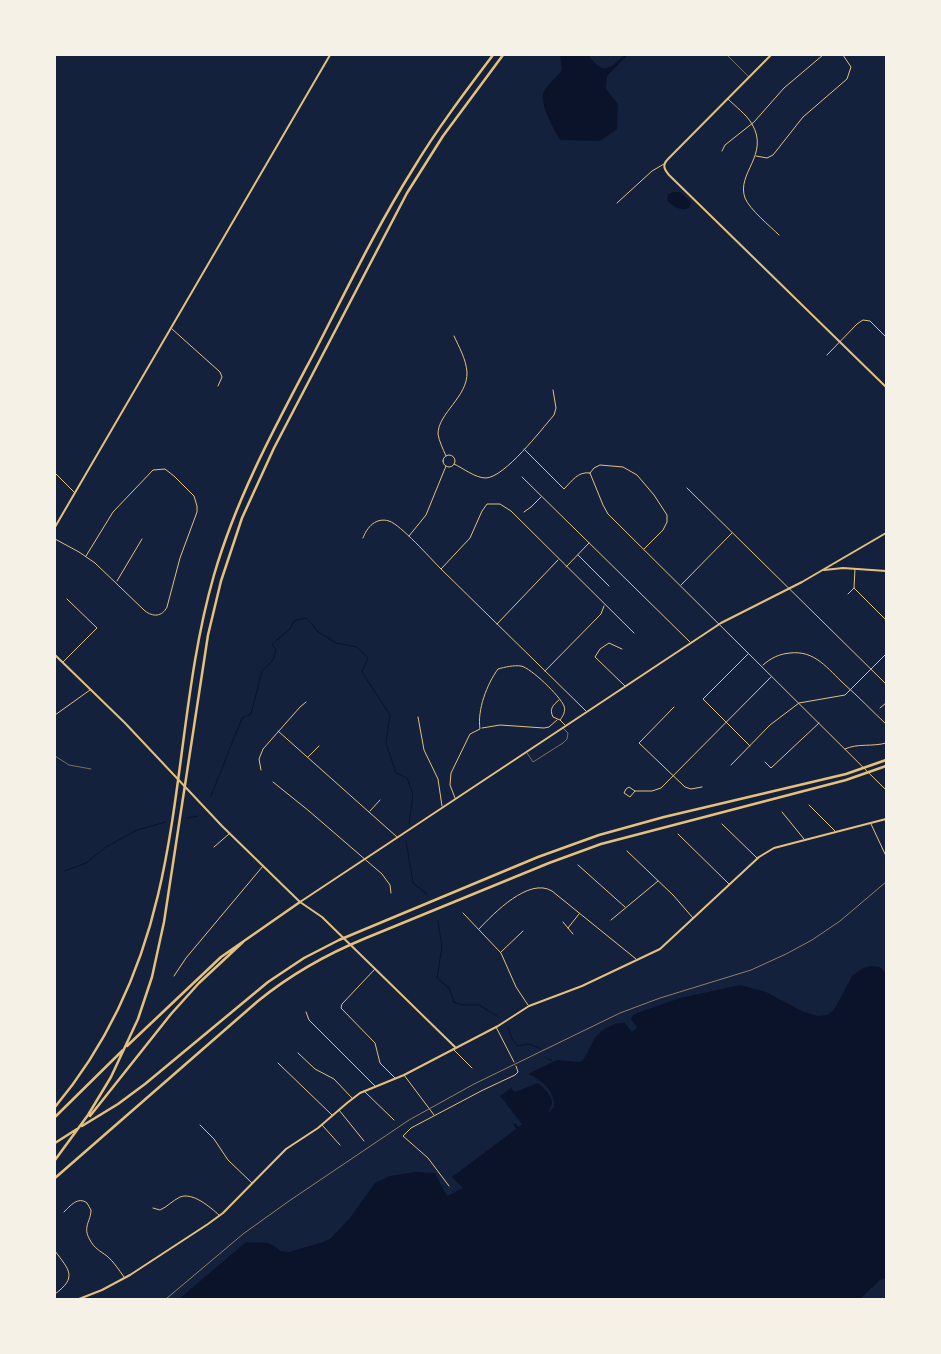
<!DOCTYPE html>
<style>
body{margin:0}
#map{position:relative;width:941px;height:1354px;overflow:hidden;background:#14213d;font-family:"Archivo Narrow",sans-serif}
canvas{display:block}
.frame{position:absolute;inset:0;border:56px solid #f6f1e7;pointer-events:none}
</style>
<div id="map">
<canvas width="941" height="1354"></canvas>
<div class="frame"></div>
</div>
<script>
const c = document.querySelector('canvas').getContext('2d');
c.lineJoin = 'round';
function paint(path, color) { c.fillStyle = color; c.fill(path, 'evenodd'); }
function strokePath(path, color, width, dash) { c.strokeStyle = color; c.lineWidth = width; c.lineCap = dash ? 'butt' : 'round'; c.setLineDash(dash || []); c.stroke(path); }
paint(new Path2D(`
 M560,55h29c13,21 21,14 35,0h4l-21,21 -1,13 12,15 -1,25 -17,12 -40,-1c-6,-10 -22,-38 -16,-49 3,-6 13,-14 18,-21z
 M673,192h7l11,10 -2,6c-9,4 -15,-2 -22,-7l1,-7z
 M871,966l9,1 6,6v305l-6,2 -20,19h-681l67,-57c15,2 23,-3 34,9l9,1 34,-10 8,-4 18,-19 26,-36 15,-7 25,-4 20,1 12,23 16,-8 -11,-11 64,-48 -3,-5 2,-1 3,4 4,-3 -22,-28 11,-8 4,4 23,-9c6,5 14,12 14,20 0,3 -4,9 -4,10l6,-6c1,-16 -12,-27 -26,-33l29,-14 23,2c14,-12 8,-26 30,-36 5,-2 9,-4 15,-3l7,9 5,-5 -6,-8 2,-4 4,-2 43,-15 60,-13 26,7 38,20 14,4 9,-1 7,-5 18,-34 11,-8z`), '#0b132b');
strokePath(new Path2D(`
 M211,796l31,-78 9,-4 11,-43 11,-11 3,-10 -4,-6 18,-15 4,-8 12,-3 6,6 5,7 19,12 21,4 11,11 -6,14 28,43 -4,28 10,30 11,5 6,17 -4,29
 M187,818l11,-2
 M406,841l7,42 14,11
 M65,871l21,-8 20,-16 31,-17 29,-8
 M438,921l4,26 -5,31 12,10 5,14 8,3h17l18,11
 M508,1027l4,12 6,7 12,-2 11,5
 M545,1057l7,4`), '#0b132b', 1);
strokePath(new Path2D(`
 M727,55l22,22
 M527,753l6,9 30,-19 4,-4 1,-6 -5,-5
 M55,756l14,9 22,4`), '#e5c07b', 0.5);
strokePath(new Path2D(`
 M728,99c8,8 18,15 24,25 18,31 -16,49 -7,74 5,12 25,28 34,37
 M722,151l3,-6 29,-23 30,-34 39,-33
 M756,156l11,2 6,-3 30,-38 44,-38 4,-12 -8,-12
 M617,203l35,-32 12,-7
 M172,329l48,43 2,5 -4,9
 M827,355l30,-31 6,-4 7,1 16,16
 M524,449l40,40c8,-8 14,-18 26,-16
 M443 461a6 6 0 1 1 12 0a6 6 0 1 1-12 0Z
 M446,456c-3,-7 -7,-15 -8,-22 0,-21 30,-37 29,-62 -1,-13 -8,-25 -13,-36
 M454,464c9,4 21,14 32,14 19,-1 55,-48 68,-63l2,-7 -3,-18
 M55,473l19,19
 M590,473l13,32 5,9 278,276
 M590,473l4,-5 6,-3 23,2 14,8 17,20 13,20v7l-4,8 -19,19
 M522,477l168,165
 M687,488l199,196
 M524,512l7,-5 10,-10
 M409,536l17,-21 20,-49
 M363,538c4,-11 13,-21 26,-17 12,4 41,37 52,48
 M55,539l24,13 16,11 50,48c8,6 17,6 22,-4l13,-49 17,-46v-6l-3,-10 -20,-20 -9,-7 -12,1 -40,42 -27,44
 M578,555l31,31
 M566,567l23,-24
 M855,569l-1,19 32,32
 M117,581l25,-42
 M681,585l51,-52
 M848,594l6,-6
 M497,624l61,-64
 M622,649l-13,-6 -9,6 -5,8 30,29
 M748,654l-45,45 47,47
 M63,662l34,-34 -30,-29
 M763,665c8,-7 16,-11 27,-12 25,-3 38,16 54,31 15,13 28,27 42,40
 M545,671l56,-57 3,-8
 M559,700c-6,5 -10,9 -6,17l7,3
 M674,707l-35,36 46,44 6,2 11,-2
 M880,708l6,-5
 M586,711l-145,-142 29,-31 12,-27 5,-7h13l11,7 123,122
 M55,715l35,-25
 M418,717l6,33 14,29 4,27
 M482,728l18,-3 44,3 5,-1 8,-7
 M278,731l119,106
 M845,749c12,-6 28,-2 41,-6
 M308,757l11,-11
 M765,762l6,6 48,-45
 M731,765l39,-40 29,-22 46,-8 41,-41
 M261,770l-2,-11 4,-10 37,-42 6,-5
 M273,782l36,29 73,63 8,11 1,8
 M635,791l-6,-4 -3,2 -2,4 6,4 5,-6h17l9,-3 110,-111
 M455,798l-5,-13 1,-12 19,-39 10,-5c-3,-19 7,-45 18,-60 7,-2 16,-4 23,-3 10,2 39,30 43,40 2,5 -1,10 -4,14l5,5
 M809,805l26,26
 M370,811l10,-11
 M782,812l22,27
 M722,824l35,34
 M871,824l15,32
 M678,834l51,50
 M214,847l15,-13
 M627,851l46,44 20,23
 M578,865l47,42
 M463,913l38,40 15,34 12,18
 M611,920l47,-39
 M563,922l10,12
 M568,928l11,-14
 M479,929c15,-16 50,-52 73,-38l84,68
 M501,952l22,-21
 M375,969l-33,35 -1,4 34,35 5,20 15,15
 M174,976l12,-18 77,-92
 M306,1012l3,8 66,66
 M496,1027l18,35
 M453,1049l19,19
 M298,1053l17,16 19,10 18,19
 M278,1063l54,52
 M404,1075l30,40
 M364,1091l30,29
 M339,1110l25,31
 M200,1125l14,14 14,21 24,23
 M322,1125l18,20
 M449,1186l-21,-28 -25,-22 8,-8 72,-38 32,-15 3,-3 -2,-6
 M153,1208l7,2c7,-3 12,-9 20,-13 13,-5 30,10 39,18
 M64,1212c6,-6 14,-16 23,-9 1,2 3,5 4,7 0,11 -9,17 -1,30 4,8 10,11 17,16 7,6 12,14 17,21
 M55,1251c14,19 23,26 0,43`), '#e5c07b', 1);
strokePath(new Path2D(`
 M771,55l-103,104c-6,6 -4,10 1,16l217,212
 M55,527l275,-472
 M824,570l19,-2 43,3`), '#e5c07b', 2);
strokePath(new Path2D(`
 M55,655l70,68 97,103 78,76 22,15 133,130
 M300,902l421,-279 81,-41 84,-49
 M79,1299l23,-9 28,-15 78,-51 15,-11 63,-64 32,-21 29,-25 13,-10 44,-18 94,-49 31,-20 53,-20 78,-37 99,-92 15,-9 112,-29`), '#e5c07b', 2);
strokePath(new Path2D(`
 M127,1046l94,-89 79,-55
 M55,1107c51,-61 85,-135 103,-212 25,-105 26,-216 56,-320 23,-79 62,-150 100,-222 32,-62 62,-125 99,-184 24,-40 52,-77 80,-114
 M90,1116l81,-102 28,-31 44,-41
 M55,1117l68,-67
 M82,1126l36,-22 27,-20 123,-102 36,-24 35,-18 199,-83 61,-22 65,-18 182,-43 40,-14
 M55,1143l22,-14
 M55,1160l33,-45 23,-38 27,-58 14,-42 12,-55 44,-287 13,-54 21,-63 32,-70 133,-255 36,-57 60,-81
 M55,1178l203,-177c32,-26 69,-47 108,-63l183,-75 52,-19 245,-64 40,-14`), '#e5c07b', 2.5);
strokePath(new Path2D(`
 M166,1299l77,-65 46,-33 120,-81 65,-36 146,-71 40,-15 91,-28 35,-16 26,-14 28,-19 46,-39`), '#918062', 1);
</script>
